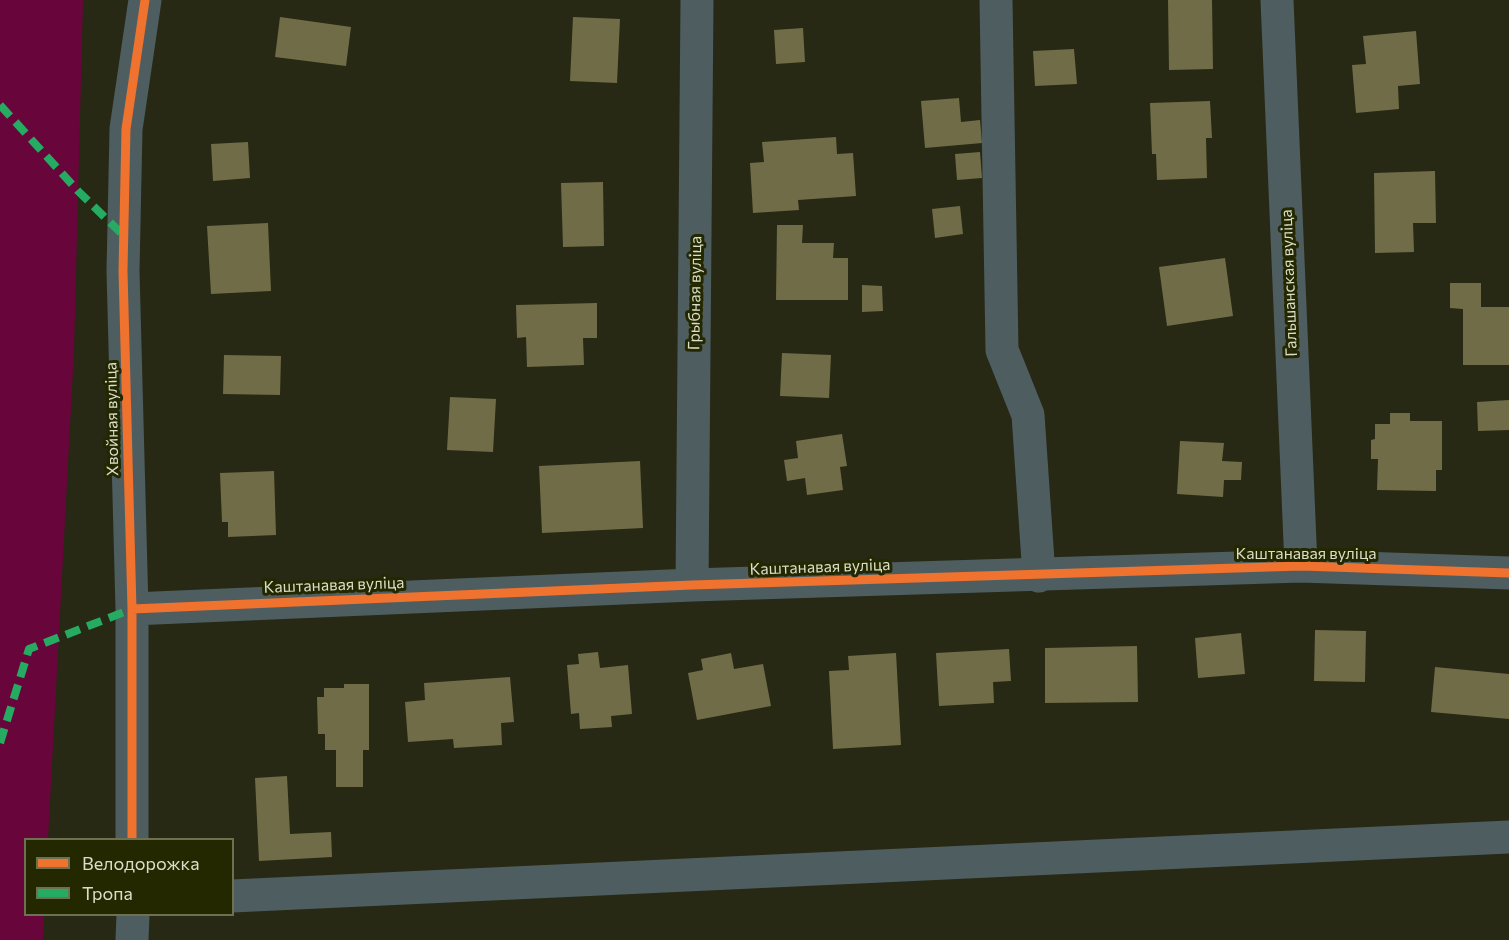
<!DOCTYPE html>
<meta charset="utf-8">
<style>
body{margin:0}
#map{position:relative;width:1509px;height:940px;overflow:hidden;background:#272914;font-family:Commissioner,sans-serif}
canvas{display:block}
.legend{position:absolute;left:24px;top:838px;width:210px;height:78px;box-sizing:border-box;background:#242801;border:2px solid #6d7151;margin:0;padding:8px 10px;list-style:none;font-size:18px;color:#dbdfc9}
.legend li{display:flex;align-items:center;gap:12px;height:30px}
.legend b{width:30px;border:2px solid #6d7151}
</style>
<div id="map">
<canvas width="1509" height="940"></canvas>
<ul class="legend">
<li><b style="height:8px;background:#ef722f"></b>Велодорожка</li>
<li><b style="height:8px;background:#26ab63"></b>Тропа</li>
</ul>
</div>
<script>
const c = document.querySelector('canvas').getContext('2d');
c.lineJoin = 'round';
function paint(path, color) { c.fillStyle = color; c.fill(path, 'evenodd'); }
function strokePath(path, color, width, dash) { c.strokeStyle = color; c.lineWidth = width; c.lineCap = dash ? 'butt' : 'round'; c.setLineDash(dash || []); c.stroke(path); }
function label(font, color, halo, rows, align = 'center') {
  c.font = font + ' Commissioner,sans-serif'; c.lineWidth = 6; c.setLineDash([]); c.textBaseline = 'middle'; c.strokeStyle = halo; c.fillStyle = color; for (const [text, x, y, turn = 0] of rows) {
    c.save(); c.translate(x, y); c.rotate((+turn || 0) * Math.PI / 180); c.textAlign = isNaN(turn) ? turn : align; if (halo) c.strokeText(text, 0, 0); c.fillText(text, 0, 0); c.restore();
  }
}
paint(new Path2D(`
 M0,0h83l-9,350 -26,489 -22,1v74l18,1 -1,25h-43z`), '#68063b');
paint(new Path2D(`
 M1168,0h44l1,69 -44,1z
 M280,17l71,10 -5,39 -71,-9z
 M573,17l47,2 -3,64 -47,-2z
 M803,28l2,34 -29,2 -2,-34z
 M1416,31l4,53 -22,2 1,23 -43,4 -4,-48 14,-1 -3,-28z
 M1074,49l3,35 -42,2 -2,-35z
 M959,98l2,24 19,-2 2,23 -57,5 -4,-47z
 M1210,101l2,37h-6l1,40 -50,2 -1,-26h-4l-2,-51z
 M836,137l1,17 16,-1 3,43 -58,4 1,10 -46,3 -3,-50 14,-1 -2,-20z
 M248,142l2,36 -37,3 -2,-37z
 M980,152l2,26 -25,2 -2,-26z
 M1435,171l1,52h-23l1,29 -39,1 -1,-80z
 M603,182l1,64 -41,1 -2,-64z
 M960,206l3,28 -28,4 -3,-29z
 M268,223l3,68 -60,3 -4,-68z
 M777,225h26l-1,18h32l-1,15h15v42h-72z
 M1225,258l8,58 -66,10 -8,-59z
 M1450,283h31v24h28v58h-46v-56l-13,-1z
 M862,285l20,1 1,25 -21,1z
 M597,303v35h-14l1,27 -57,2 -1,-30 -9,1 -1,-33z
 M782,353l49,2 -2,43 -49,-2z
 M224,355l57,1 -1,39 -57,-1z
 M450,397l46,2 -3,53 -46,-2z
 M1509,400v30l-31,1 -1,-29z
 M1390,413h20v8h32v49h-6v21l-59,-1 1,-31h-7v-19l4,-1v-15h15z
 M842,434l5,32 -7,1 3,23 -36,5 -2,-17 -18,3 -3,-21 14,-2 -2,-17z
 M1180,441l44,2 -2,18 20,1 -1,18h-17l-1,17 -46,-3z
 M640,461l3,67 -101,5 -3,-67z
 M274,471l2,64 -48,2v-15h-6l-2,-49z
 M1315,630l51,1 -1,51 -51,-1z
 M1241,633l4,41 -47,4 -3,-40z
 M1137,646l1,56 -93,1v-55z
 M1009,649l2,32 -18,1 1,21 -55,3 -3,-53z
 M598,652l2,16 28,-3 4,49 -21,2 1,11 -32,2 -1,-16 -8,1 -4,-49 12,-1 -1,-10z
 M731,653l3,16 29,-5 8,42 -74,14 -9,-47 15,-3 -2,-11z
 M896,653l5,92 -68,4 -4,-78 20,-1 -1,-14z
 M1435,667l74,7v45l-78,-7z
 M510,677l4,45 -13,1 1,22 -48,3 -1,-9 -45,3 -3,-40 20,-2 -1,-17z
 M344,684h25v66h-6v37h-27v-37h-11v-16h-7l-1,-37h7v-9h20z
 M287,776l3,58 41,-2 1,25 -73,4 -4,-83z`), '#716c48');
strokePath(new Path2D(`
 M996,0l6,350 26,65 11,161
 M1277,0l24,566
 M692,585l5,-585
 M132,609l560,-24 609,-19 208,7
 M132,840v-231l-9,-338 3,-142 19,-129
 M232,896l1277,-59
 M132,940l1,-26`), '#4e5d60', 33);
strokePath(new Path2D(`
 M0,105l78,86 46,45
 M0,743l29,-94 103,-40`), '#26ab63', 8, [15, 8]);
strokePath(new Path2D(`
 M132,609l560,-24 609,-19 208,7
 M132,840v-231l-9,-338 3,-142 19,-129`), '#ef722f', 9);
label('16px', '#dbdfc9', '#242801', [
 ["Гальшанская вуліца",1289,283,-92],
 ["Грыбная вуліца",695,293,-89],
 ["Хвойная вуліца",112,419,-91],
 ["Каштанавая вуліца",1306,554],
 ["Каштанавая вуліца",820,567,-2],
 ["Каштанавая вуліца",334,585,-2]
]);
</script>
